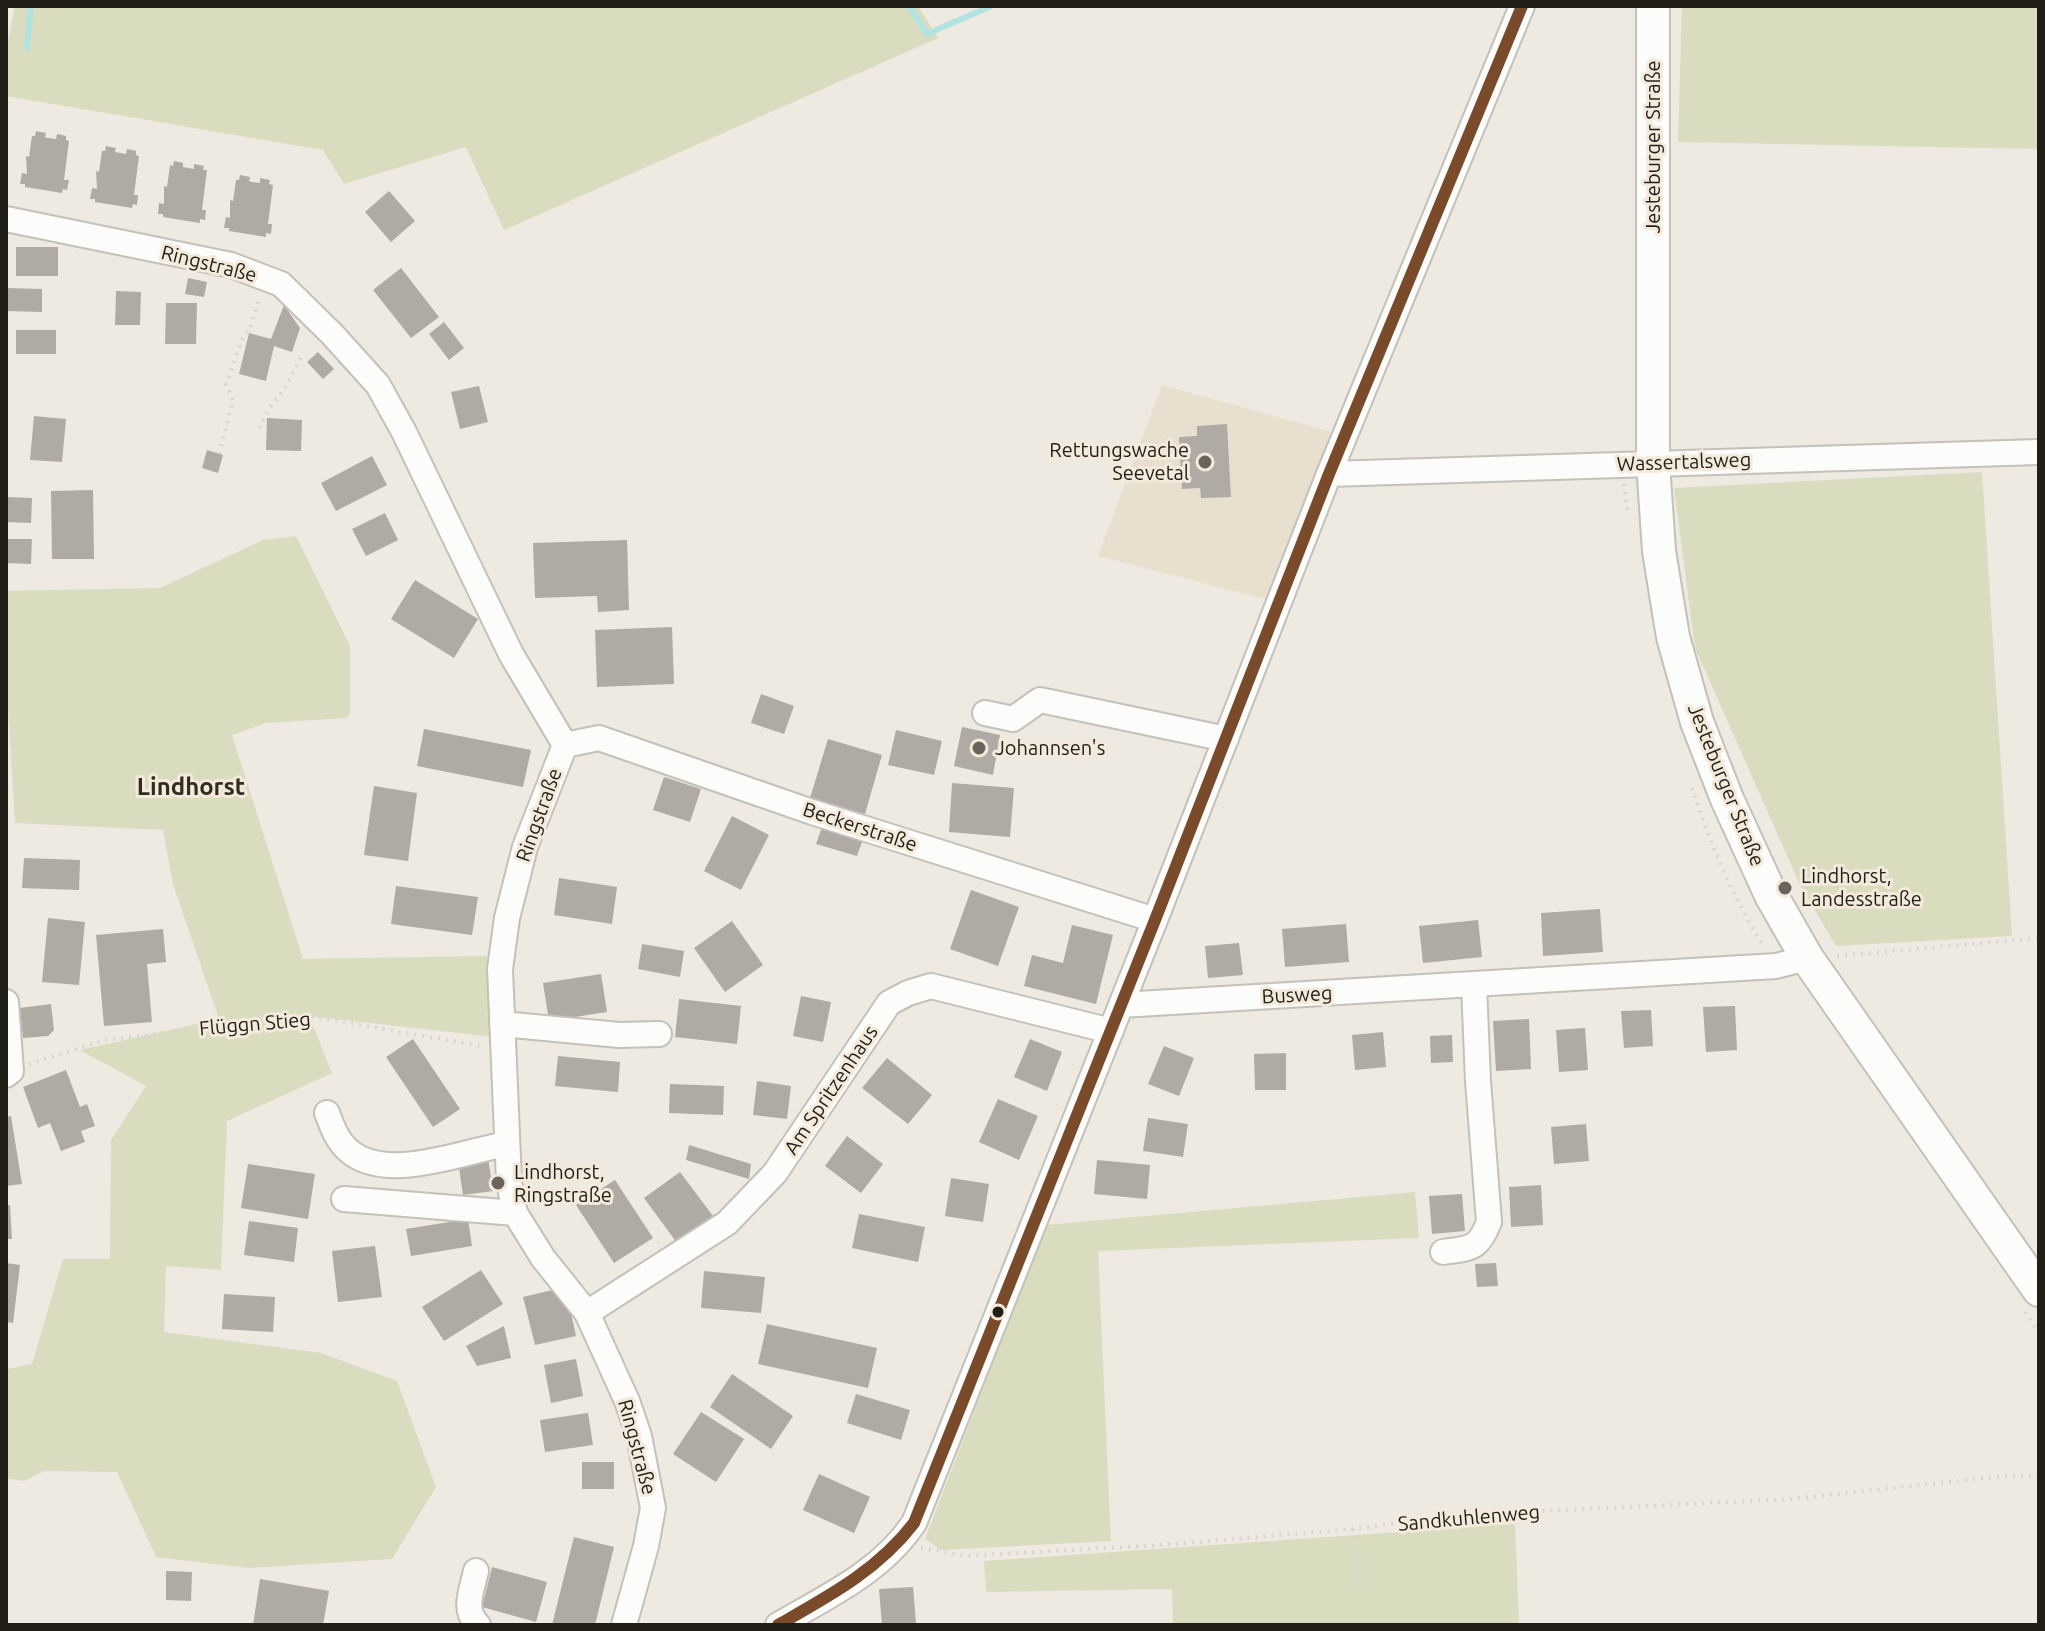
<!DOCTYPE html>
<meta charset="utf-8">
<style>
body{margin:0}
#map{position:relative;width:2045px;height:1631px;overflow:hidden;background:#eee9e1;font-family:Ubuntu,sans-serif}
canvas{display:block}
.frame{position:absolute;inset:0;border:8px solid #211e18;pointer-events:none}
</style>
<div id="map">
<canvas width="2045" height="1631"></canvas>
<div class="frame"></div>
</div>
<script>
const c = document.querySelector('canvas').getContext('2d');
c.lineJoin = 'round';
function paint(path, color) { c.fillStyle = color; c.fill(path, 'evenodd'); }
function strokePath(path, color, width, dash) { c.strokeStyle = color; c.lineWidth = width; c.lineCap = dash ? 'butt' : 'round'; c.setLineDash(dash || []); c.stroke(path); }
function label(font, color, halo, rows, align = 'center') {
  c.font = font + ' Ubuntu,sans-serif'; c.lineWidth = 6; c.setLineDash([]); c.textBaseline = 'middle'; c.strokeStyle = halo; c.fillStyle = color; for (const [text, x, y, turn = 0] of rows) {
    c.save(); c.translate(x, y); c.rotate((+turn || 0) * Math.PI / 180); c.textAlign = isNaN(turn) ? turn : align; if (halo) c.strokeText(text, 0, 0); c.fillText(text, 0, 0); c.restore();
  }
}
paint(new Path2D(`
 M1162,385l181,50 -66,167 -179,-46z`), '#e8dfcf');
paint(new Path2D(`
 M15,6h903l20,32 -434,192 -38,-83 -122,37 -21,-34 -317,-54v-44z
 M1682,6h357v143l-361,-7z
 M1982,472l30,464 -176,10 -36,-61 -105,-237 -21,-160z
 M296,536l54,110v68l-4,4 -80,5 -34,12 71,224 184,-3 6,81 -184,-21 23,57 -105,48 -6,149 -55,-4 -2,66 157,21 76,28 39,106 -44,72 -144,9 -92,-11 -39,-85 -73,-1 -20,10 -18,-3v-109l26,-5 31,-105h47l1,-119 35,-54 -66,-36 139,-31 -46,-135 -10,-54 -148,-7 -9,-146v-86l154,-3 103,-48z
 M1415,1192l4,46 -321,13 13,290 -170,9 -16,-11 121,-314z
 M1515,1524l4,101h-346l-1,-36 -186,3 -2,-31z`), '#dadcc0');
strokePath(new Path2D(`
 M909,6l18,28 64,-28
 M27,48l4,-42`), '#b1e3e3', 6);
paint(new Path2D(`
 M36,131l10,2 -1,4 3,1 8,1 1,-5 9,2v4l3,1 -5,39h5l-2,10 -4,-1 -1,4 -37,-6v-3h-5l2,-11 5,1 -1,-18 3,1 3,-21h3z
 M106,146l10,2 -1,4 11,2 1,-5 9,2v4l3,1 -5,39h4l-1,10 -4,-1 -1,4 -37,-6v-3h-5l2,-11 5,1 -1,-18 3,1 3,-21h3z
 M174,161l9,2v4l11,2v-5l10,2 -1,4h4l-5,40h4l-1,10 -5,-1v4l-37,-6v-3h-5l1,-11 5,1v-18l3,1 3,-22 3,1z
 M240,175l10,2 -1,4 3,1 8,1v-5l10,2 -1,4 4,1 -5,39h4l-1,10 -5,-1v4l-37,-6v-3h-5l2,-11 4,1v-18l3,1 3,-21h3z
 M389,191l26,30 -24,21 -26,-30z
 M16,247h42v29h-42z
 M401,268l38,49 -28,21 -38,-48z
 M188,278l19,4 -3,15 -19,-3z
 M6,288l36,1v23l-36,-1z
 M116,291l25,1 -1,33h-25z
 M166,303h31l-1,41h-31z
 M284,305l16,23 -8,24 -18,-6 -8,35 -27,-7 10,-41 22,6z
 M444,322l20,26 -15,12 -20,-26z
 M16,330h40v24h-40z
 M318,352l16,17 -11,10 -16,-17z
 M479,386l9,36 -28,7 -9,-37z
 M34,416l32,3 -4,43 -32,-2z
 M267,418l35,2 -1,31 -35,-1z
 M1227,424l4,73 -30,1 -1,-10 -18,1 -3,-52 18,-1v-10z
 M207,450l16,5 -5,18 -16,-5z
 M372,456l15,29 -51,26 -15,-28z
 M93,490l1,69h-42l-1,-68z
 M6,497l26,1 -1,25 -25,-1z
 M385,513l13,27 -32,16 -14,-27z
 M6,539h26l-1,25 -25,-1z
 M627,540l2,70 -31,2 -1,-16 -62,2 -2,-55z
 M415,580l63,39 -24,39 -63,-39z
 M672,627l2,57 -77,3 -2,-57z
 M761,694l33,12 -10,28 -33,-11z
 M962,727l38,8 -7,40 -39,-9z
 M424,729l107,21 -8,37 -106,-21z
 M896,730l46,11 -8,34 -46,-10z
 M828,739l54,16 -17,59 -55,-16z
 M664,777l37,12 -11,33 -37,-12z
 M952,783l62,5 -4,49 -61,-5z
 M374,786l43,7 -9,68 -44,-6z
 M732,816l37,19 -28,55 -37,-19z
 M822,827l41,12 -6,17 -41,-12z
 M24,858l56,2 -1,30 -57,-2z
 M559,878l58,9 -5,37 -58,-9z
 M396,886l82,11 -6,38 -81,-11z
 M971,890l48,17 -21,59 -48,-17z
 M1600,909l3,43 -60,4 -2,-43z
 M48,918l37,4 -6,63 -37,-3z
 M1478,920l4,37 -59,6 -4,-37z
 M732,921l31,44 -38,27 -31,-44z
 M1346,924l3,38 -64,5 -3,-38z
 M1072,925l41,10 -17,69 -72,-18 8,-31 31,8z
 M163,929l3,33 -19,2 5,58 -48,4 -8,-91z
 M1239,943l4,32 -35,3 -3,-32z
 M642,944l42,7 -4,26 -42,-8z
 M601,974l6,38 -58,9 -6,-38z
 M801,996l30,6 -8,40 -30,-6z
 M679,999l62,7 -4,38 -62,-7z
 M51,1004l3,26 -6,6 -25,2 -3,-30z
 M1735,1006l2,44 -31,2 -3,-45z
 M1651,1010l2,36 -29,2 -3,-37z
 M1529,1019l2,50 -35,2 -3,-50z
 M1585,1028l3,42 -29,2 -3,-42z
 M1383,1032l3,35 -31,3 -3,-35z
 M1452,1035l1,27 -22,1 -1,-27z
 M413,1039l47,70 -27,18 -47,-70z
 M1030,1039l32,13 -15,39 -33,-14z
 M1164,1046l30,12 -15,38 -31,-12z
 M1286,1053v37h-31l-1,-36z
 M558,1056l62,6 -2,30 -63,-6z
 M887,1058l45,37 -24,29 -46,-36z
 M66,1070l14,37 7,-3 8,22 -14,5 4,11 -24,9 -11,-28 -12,5 -15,-41z
 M757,1081l34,5 -4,33 -34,-4z
 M670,1084l54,2 -1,29 -54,-2z
 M998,1099l40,17 -19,44 -40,-18z
 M11,1116l11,68 -16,2v-69z
 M1148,1118l40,6 -5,33 -40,-6z
 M1586,1124l3,37 -35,3 -3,-37z
 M847,1136l36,28 -22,29 -36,-27z
 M689,1145l62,19 -2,15 -63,-19z
 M488,1158l5,33 -30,4 -5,-34z
 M1097,1160l53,5 -3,34 -53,-5z
 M248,1164l67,10 -7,45 -67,-11z
 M680,1172l36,48 -36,27 -36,-49z
 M951,1178l38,6 -6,38 -38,-6z
 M615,1180l38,58 -39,25 -38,-58z
 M1541,1185l2,40 -32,2 -2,-40z
 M1462,1194l3,37 -33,3 -3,-38z
 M6,1205h4l2,34h-6z
 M859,1214l66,13 -7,35 -66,-14z
 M468,1219l4,27 -61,10 -5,-27z
 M249,1221l49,7 -4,34 -50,-7z
 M375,1246l7,51 -44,5 -6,-51z
 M6,1263l14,2 -7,58 -7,-1z
 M1496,1263l2,23 -21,1 -2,-23z
 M481,1270l22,34 -59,37 -22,-34z
 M704,1271l61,6 -4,36 -60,-5z
 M565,1287l11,49 -41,9 -12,-48z
 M224,1294l51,3 -2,35 -51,-3z
 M767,1324l110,24 -9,40 -110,-24z
 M504,1326l7,32 -34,8 -11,-20z
 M576,1359l7,37 -32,7 -7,-38z
 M732,1374l61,42 -22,33 -61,-42z
 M856,1394l54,16 -9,30 -54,-17z
 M701,1412l43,27 -28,43 -43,-28z
 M588,1413l5,32 -48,7 -5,-32z
 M582,1462h32v27h-32z
 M819,1474l51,23 -16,36 -51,-23z
 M574,1537l40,10 -19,78h-43z
 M492,1567l55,15 -11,40 -54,-15z
 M166,1571l26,1 -1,29 -25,-1z
 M260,1579l69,12 -6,34h-70z
 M913,1587l3,36 -34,2 -3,-36z`), '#afaaa4');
const minor = new Path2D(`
 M6,219l225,46 50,19 51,50 46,51 26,47 107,222 54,91
 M1329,474l710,-22
 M985,713l28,6 27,-19 186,39
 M565,745l-40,102 -18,71 -7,51 9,213 6,31 28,45 44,55 40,88 12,35 14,72 -7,38 -22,79
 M565,745l34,-7 213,74 343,108
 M6,1002l5,69 -5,4
 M1121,1005l655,-39 31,-8
 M502,1024l117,11 40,-1
 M327,1113c5,13 10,28 22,38 38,32 113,1 157,-7
 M344,1199l171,14
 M1443,1252c28,-4 35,-2 46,-30l-11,-141 -4,-96
 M587,1313l140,-90 48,-50 114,-170 19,-10 23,-7 180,45
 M476,1571c-4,19 -14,39 2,54
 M778,1625c50,-29 103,-53 136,-102l241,-603 174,-446 193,-468`);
const major = new Path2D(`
 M1653,6v457l6,88 14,86 24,85 30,77 44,96 36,63 232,332`);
strokePath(minor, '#c4c0ba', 28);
strokePath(major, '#c4c0ba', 36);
strokePath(new Path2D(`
 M259,428l11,-21 14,-17 19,-37
 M219,454l14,-54 -7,-15 16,-45 8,-11 9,-30
 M1624,484l4,31
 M1692,788c18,55 41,110 72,159
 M1837,956l202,-18
 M29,1064l75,-24 205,-24 172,30
 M2025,1312l14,21
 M1353,1529l6,64
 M921,1548l45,8 209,-12 178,-15 109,-14 329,-16 204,-22 44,-1`), '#d7d5d3', 4, [2, 6]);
strokePath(minor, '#fcfcfa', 24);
strokePath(major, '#fcfcfa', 32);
strokePath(new Path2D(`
 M778,1625c51,-29 100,-55 136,-102l241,-603 174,-446 193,-468`), '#7a4b2a', 12);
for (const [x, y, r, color] of [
 [1205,462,8,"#69655e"],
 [979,748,8,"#69655e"],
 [1785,888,8,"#69655e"],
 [498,1183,8,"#69655e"],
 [998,1312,7,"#211e18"]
]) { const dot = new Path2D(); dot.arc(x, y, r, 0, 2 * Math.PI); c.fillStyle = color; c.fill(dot); strokePath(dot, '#f4eadb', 3); }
label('20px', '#211e18', '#f4eadb', [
 ["Jesteburger Straße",1653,147,-90],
 ["Ringstraße",209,264,14],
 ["Wassertalsweg",1684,462,-2],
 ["Jesteburger Straße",1726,785,68],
 ["Ringstraße",539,815,-70],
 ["Beckerstraße",860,827,18],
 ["Busweg",1297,995,-3],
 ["Flüggn Stieg",255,1024,-5],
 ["Am Spritzenhaus",831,1090,-56],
 ["Ringstraße",637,1447,75],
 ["Sandkuhlenweg",1469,1518,-5]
]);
label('20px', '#211e18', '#f4eadb', [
 ["Rettungswache",1189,450,"right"],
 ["Seevetal",1189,473,"right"],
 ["Johannsen's",995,748],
 ["Lindhorst,",1801,876],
 ["Landesstraße",1801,899],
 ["Lindhorst,",514,1172],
 ["Ringstraße",514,1195]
], 'left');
label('bold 24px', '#322b1f', '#f4eadb', [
 ["Lindhorst",191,787]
]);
</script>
